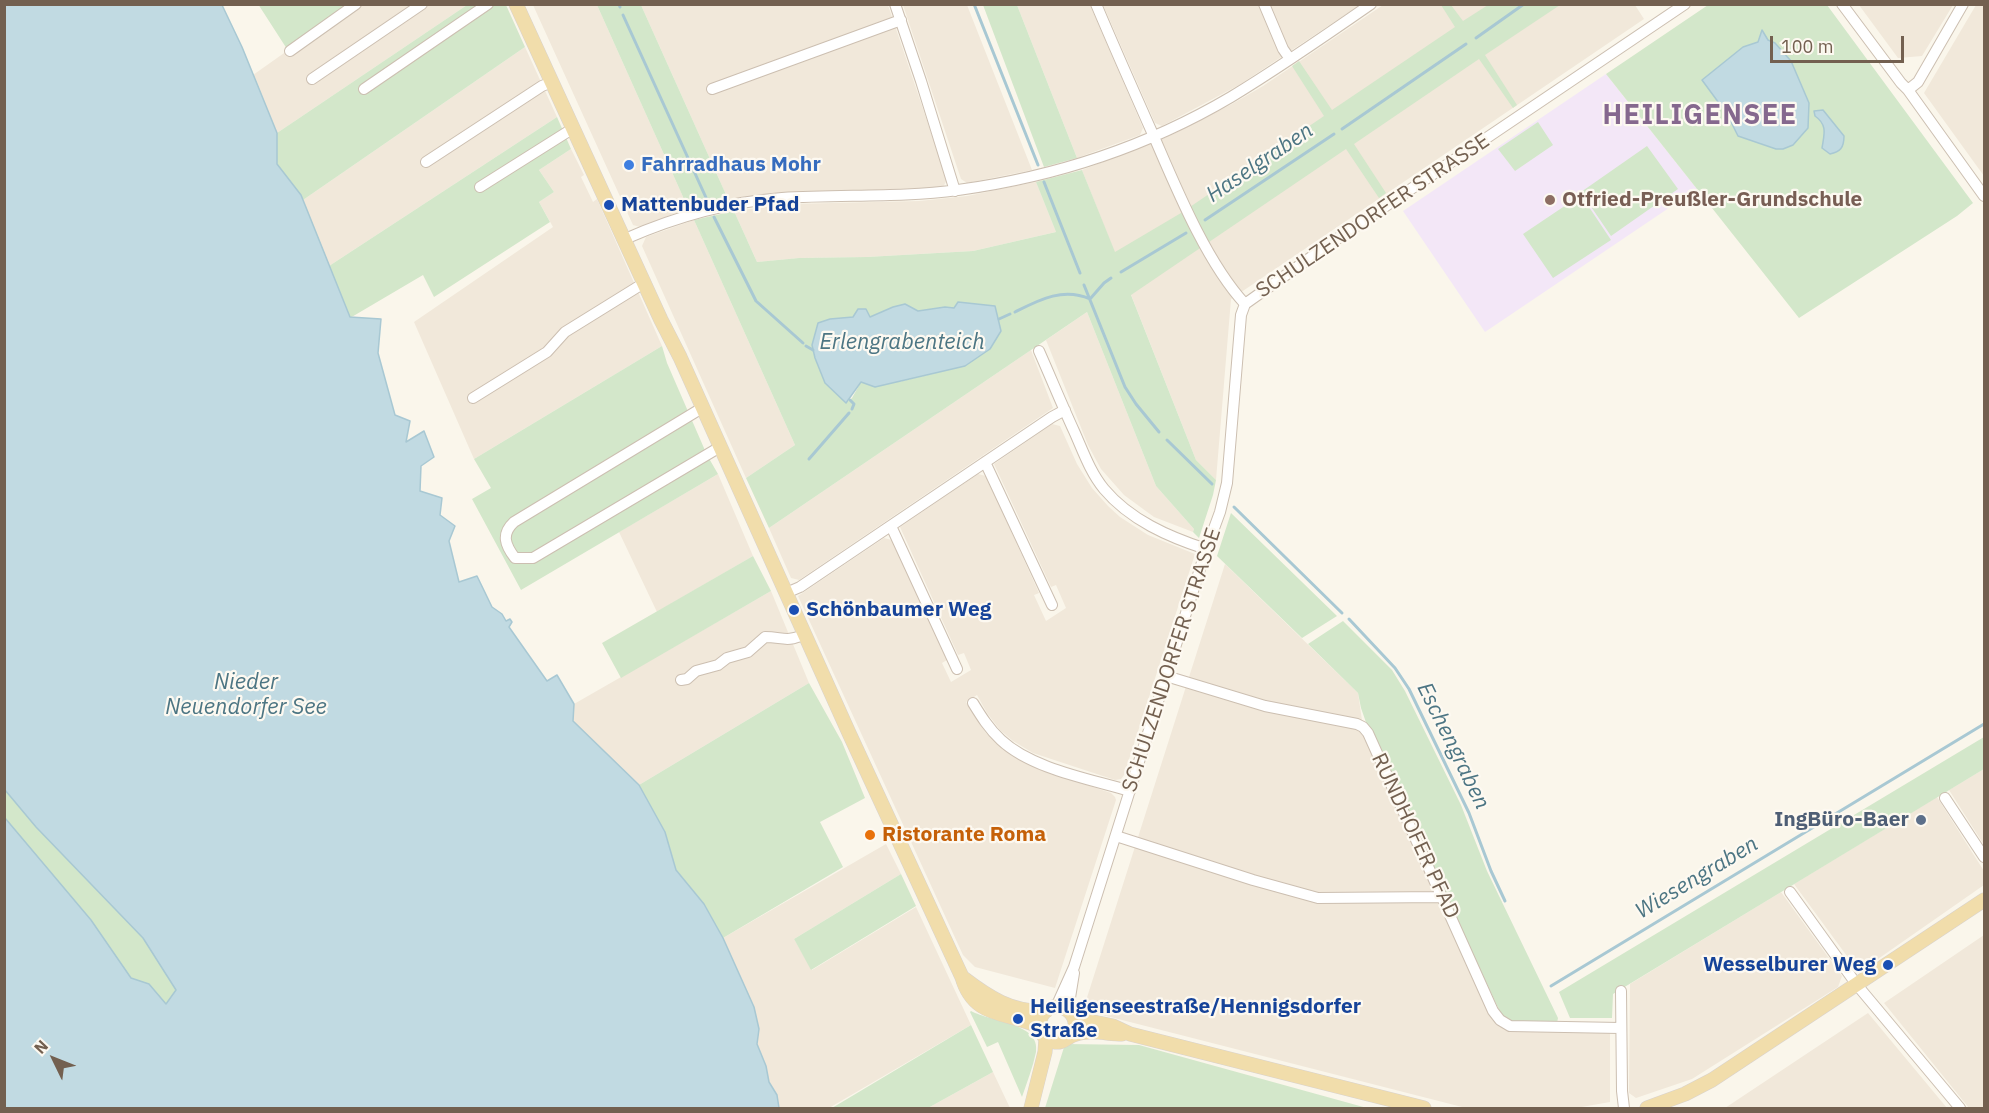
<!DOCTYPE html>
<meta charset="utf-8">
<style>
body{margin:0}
#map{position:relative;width:1989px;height:1113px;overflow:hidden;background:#faf6eb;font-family:"IBM Plex Sans",sans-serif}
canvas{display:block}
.frame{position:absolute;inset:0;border:6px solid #736050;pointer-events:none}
.north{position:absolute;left:24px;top:1029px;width:60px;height:60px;-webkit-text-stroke:4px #fdf9f1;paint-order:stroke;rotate:313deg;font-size:16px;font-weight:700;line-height:24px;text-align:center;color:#736050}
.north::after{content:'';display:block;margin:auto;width:21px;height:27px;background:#736050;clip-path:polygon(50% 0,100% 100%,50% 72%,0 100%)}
.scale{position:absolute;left:1770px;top:36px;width:134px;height:27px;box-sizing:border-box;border:3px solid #736050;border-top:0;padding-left:8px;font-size:18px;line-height:21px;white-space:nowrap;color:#736050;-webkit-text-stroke:4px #fdf9f1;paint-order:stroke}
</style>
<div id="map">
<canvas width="1989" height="1113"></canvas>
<div class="frame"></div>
<div class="north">N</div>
<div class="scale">100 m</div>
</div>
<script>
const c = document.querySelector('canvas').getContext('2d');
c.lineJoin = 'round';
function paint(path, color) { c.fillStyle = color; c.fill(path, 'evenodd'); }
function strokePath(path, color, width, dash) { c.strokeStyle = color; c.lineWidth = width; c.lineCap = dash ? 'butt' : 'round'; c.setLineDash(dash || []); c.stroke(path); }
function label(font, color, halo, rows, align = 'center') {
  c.font = font + ' "IBM Plex Sans",sans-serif'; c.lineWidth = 4.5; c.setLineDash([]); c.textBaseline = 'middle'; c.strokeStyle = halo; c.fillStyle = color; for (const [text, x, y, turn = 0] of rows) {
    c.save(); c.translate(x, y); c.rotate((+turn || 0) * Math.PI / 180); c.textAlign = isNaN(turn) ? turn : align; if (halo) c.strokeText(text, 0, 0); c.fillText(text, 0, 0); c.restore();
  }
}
paint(new Path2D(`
 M352,5h115l-190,128 -24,-58z
 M533,5h64l91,203 -48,19 -7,-2z
 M641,5h247l59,175 -4,7 -178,8 -37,4z
 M903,5h64l65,165 -65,13 -6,-4z
 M1017,5h73l53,123 -3,7 -63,23z
 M1103,5h257l-121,80 -77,41 -7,-3z
 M1383,5h252l9,14 -413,280 -15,181 -20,-20 -114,-290 85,-33 65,-33 31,-18z
 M1859,5h94l-31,51 -24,2z
 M1976,5h8v171l-60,-83z
 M525,47l32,70 -228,149 -26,-66z
 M571,149l13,26 -3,2 12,25 4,-3 65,147 -188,113 -60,-137 139,-95 -14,-25 15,-10 -15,-22z
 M1036,182l20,50 -83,19 -106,6 -68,1 -42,4 -23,-51 55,-7 130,-3 48,-5z
 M694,220l101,225 -49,33 -104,-232 4,-9z
 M1087,312l69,174 38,43 -1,3 -39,-15 -30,-22 -23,-26 -13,-24 -42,-105z
 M1031,350l22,58 -254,172 -8,-2 -22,-50z
 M1052,424l8,2 17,38 15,24 16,18 12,11 28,18 47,19 -71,221 -3,4 -6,1 -82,-27 -20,-12 -13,-11 -13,-17 -10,-18 -11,7 20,31 26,23 24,12 75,25 4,4 1,3 -61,188 -80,-21 -12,-12 -165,-359 86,-58 8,2 55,120 -5,3 9,19 20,-12 -7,-17 -6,2 -58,-128 78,-53 8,2 53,117 -5,2 12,26 20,-13 -10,-23 -5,2 -57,-123z
 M718,474l35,82 -96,56 -38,-80z
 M1225,564l133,129 5,34 130,284 117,20v71l-34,6h-110l-383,-98z
 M771,591l38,92 -170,102 -67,-64 2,-17z
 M1984,769v76l-35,-55z
 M1937,797l47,74v14l-119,83 -10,-1 -61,-83z
 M886,844l15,30 -107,65 18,31 104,-63 55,118 -142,83h-50l-2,-13 -8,-13 -3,-16 -9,-22 2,-15 -5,-22 -31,-69z
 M1781,892l61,84 -4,11 -146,92 -56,19 -7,-5 1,-109z
 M1984,935v173h-15l-85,-105z
 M1868,1013l79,95h-222z
 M993,1072l17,36h-82z`), '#f1e8da');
paint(new Path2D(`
 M1606,74l91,115 -212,143 -82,-121z`), '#f3e7f7');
paint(new Path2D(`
 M258,4l94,1 -65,44z
 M467,5h39l19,42 -222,153 -2,-5 -16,5 -42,-151 34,84z
 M597,5h44l87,194 -40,9z
 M983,5h34l60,153 -33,9z
 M1441,5h10l12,16 25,-16h72l-75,50 32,50 -4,3 -34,-49 -125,85 32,49 -7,5 -33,-49 -215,146 65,165 20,20 -3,15 -14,43 -6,-6 1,-3 -38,-43 -69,-174 -318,216 -23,-50 49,-33 -101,-225 40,-9 23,51 42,-4 68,-1 106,-6 83,-19 -20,-50 46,-12 33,82 66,-39 143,-97 -32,-50 7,-5 33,49 123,-83zM958,302l37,5 6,24 -36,35 -67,16h-37l-9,16 -6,5 -1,-86 25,1 23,-11 25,4 27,-4 10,1z
 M1708,5h119l146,198 -16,13 -158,102 -193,-244z
 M557,117l14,32 -32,21 15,22 -15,10 11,20 -116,75 -11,-22 -73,43 -16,-39 -16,-21 -13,-54 24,62z
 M1538,122l15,23 -38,26 -17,-22z
 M1647,146l31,43 -67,47 -30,-44z
 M1581,195l30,45 -58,38 -30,-44z
 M662,346l5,17 40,92 11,19 -197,116 -49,-91 19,-11 -17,-29z
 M1231,513l106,103 -35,22 -85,-82z
 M753,556l18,35 -150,87 -19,-35z
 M1343,621l49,49 13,21 56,114 26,66 71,147 -1,5 -48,-2 -8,-7 -132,-283 -8,-23 -3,-15 -50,-49z
 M809,683l33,59 23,56 -45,24 23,45 -120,71 -19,-34 -28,-34 -11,-38 -26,-47z
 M1984,737v32l-371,225 -1,24h-42l-11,-26z
 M4,777l183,200 -9,31 -26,2 -147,-186z
 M901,874l15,32 -105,64 -17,-31z
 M971,1011c20,11 70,12 65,41 -3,15 -9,30 -14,45l-24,-55 -11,5 -17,-35z
 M971,1025l22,47 -65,36h-96z
 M1065,1044l74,1 228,63h-322z`), '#d3e7ca');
const water = new Path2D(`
 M5,4l217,1 20,42 35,86v31l24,31 49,122 31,2 -3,34 17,62 15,6 -4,21 18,-11 10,26 -13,9 -1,25 22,7 -2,17 15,11 -6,15 10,41 18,-6 15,31 10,7 4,7 4,-2 2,3 -3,5 38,54 10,-6 17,29 -1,17 66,64 26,47 11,38 28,34 19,34 31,69 5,22 -2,15 9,22 3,16 8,13 2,13h-774v-290l86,102 40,58 18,6 17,20 10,-14 -33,-52 -107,-111 -31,-37z
 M1762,30l6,10 7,3 16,18 18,42 -1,25 -15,17 -10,4h-7l-38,-13 -11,-22 -25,-34 41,-33 15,-5z
 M1823,110l21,26c0,12 -4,16 -14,18l-8,-6c2,-13 6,-23 -7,-32l-1,-5z
 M958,302l37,4 6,25 -11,18 -25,17 -90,21 -14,-5 -15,21 -21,-20 -10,-25 -3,-13 6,-22 12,-4 23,-2 5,-8h8l4,8 23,-10 12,-3 13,7 27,-4 9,1z`);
paint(water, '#c1dae2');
strokePath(water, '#a8c8d3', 1.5);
strokePath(new Path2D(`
 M619,4l1,3
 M974,4l64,161
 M623,15l85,187
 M1476,38l48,-34
 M1342,129l124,-85
 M1044,182l36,91
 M714,217l42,84 47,42
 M1205,220l129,-86
 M1121,272l65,-39
 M1084,285l41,102 11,17 23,28
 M1015,312c24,-12 48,-25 75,-13l14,-16 7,-5
 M999,319l11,-5
 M806,346l7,4
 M850,400l4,4 -2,5
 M1167,440l45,44
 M809,459l40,-46
 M1234,507l108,106
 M1349,619l46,49 14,21 60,124 22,58 14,30
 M1551,986l433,-262`), '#a8c8d3', 3);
const minor = new Path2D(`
 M895,4l26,77 34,110
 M1096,4c19,45 39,90 59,135 22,51 52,124 90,165
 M1264,4l19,45 7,10
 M1842,4l59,79 7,7 76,106
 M290,51l66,-47
 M312,79l110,-75
 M364,89l124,-85
 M712,89l189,-69
 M1908,90l10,-8 45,-78
 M426,162l116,-76 10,-4
 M480,187l92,-58
 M625,239c50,-22 102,-37 157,-41 59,-4 118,0 176,-8 96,-13 190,-44 273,-93 48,-29 94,-61 140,-93
 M1039,351c12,27 23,54 35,80 9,20 16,41 30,58 26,31 65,48 102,60
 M473,398l74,-46 18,-20 79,-49
 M702,408l-188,114c-13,12 -9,23 1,36h18l187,-111
 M985,462l67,143
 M891,526l66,143
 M786,593l14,-6 252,-170 13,-7
 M1166,676l99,30 92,18 6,3 5,6 125,278 7,9 10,6 110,2
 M681,680l6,-1 9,-8 22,-6 9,-7 21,-6 17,-15c18,0 21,6 40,-3
 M973,703c8,13 16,26 28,37 31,29 89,39 129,51
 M1945,798l39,59
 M1116,836l137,44 65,18 125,-1
 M1790,892l67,93 103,123
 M1621,991l1,100 2,17
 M1056,1007l18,-40 131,-414 15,-41 7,-29 14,-168 4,-11 86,-61 354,-239
 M1068,1010l6,-37`);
const major = new Path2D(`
 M516,4l145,316 19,37 169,376 113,244c12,42 45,34 78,50
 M962,977c26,20 50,36 84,34
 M1074,1018l39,8 17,8 294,74
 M1071,1036c16,-23 -19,-42 -30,-19 -2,6 -1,13 2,18 3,4 7,6 12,7 8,1 10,-3 16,-6 15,-8 35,-2 51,-2
 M1031,1108l14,-56 1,-14
 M1647,1108l38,-14 27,-14 272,-180`);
strokePath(minor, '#ccbfb1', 12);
strokePath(major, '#d8d2ce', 15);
strokePath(minor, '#fff', 10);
strokePath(major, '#f1ddab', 14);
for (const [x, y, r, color] of [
 [629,165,6,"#3f7fe0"],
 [1550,200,6,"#8d6e63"],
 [609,205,6,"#1a4fb4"],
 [794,610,6,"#1a4fb4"],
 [1921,820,6,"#5c6f8a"],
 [870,835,6,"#e8710a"],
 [1888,965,6,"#1a4fb4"],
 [1018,1019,6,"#1a4fb4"]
]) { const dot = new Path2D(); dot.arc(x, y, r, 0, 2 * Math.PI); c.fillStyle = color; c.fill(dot); strokePath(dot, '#fdf9f1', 2); }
label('bold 21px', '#366cbe', '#fdf9f1', [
 ["Fahrradhaus Mohr",641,165]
], 'left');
label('bold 21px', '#785e54', '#fdf9f1', [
 ["Otfried-Preußler-Grundschule",1562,200]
], 'left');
label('bold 21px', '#164399', '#fdf9f1', [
 ["Mattenbuder Pfad",621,205],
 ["Schönbaumer Weg",806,610],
 ["Wesselburer Weg",1876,965,"right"],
 ["Heiligenseestraße/Hennigsdorfer",1030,1007],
 ["Straße",1030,1031]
], 'left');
label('21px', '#736050', '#fdf9f1', [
 ["SCHULZENDORFER STRASSE",1373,216,-34],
 ["SCHULZENDORFER STRASSE",1172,660,-72],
 ["RUNDHOFER PFAD",1415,836,65]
]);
label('bold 21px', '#4e5e75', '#fdf9f1', [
 ["IngBüro-Baer",1909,820]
], 'right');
label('bold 21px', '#c56008', '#fdf9f1', [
 ["Ristorante Roma",882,835]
], 'left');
label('italic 22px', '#4c7583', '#fdf9f1', [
 ["Haselgraben",1260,163,-34],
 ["Erlengrabenteich",902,343],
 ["Nieder",246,683],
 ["Neuendorfer See",246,708],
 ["Eschengraben",1453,746,64],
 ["Wiesengraben",1697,878,-31]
]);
c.letterSpacing = '1.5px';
label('bold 27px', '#85688e', '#fdf9f1', [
 ["HEILIGENSEE",1700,116]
]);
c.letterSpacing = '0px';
</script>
